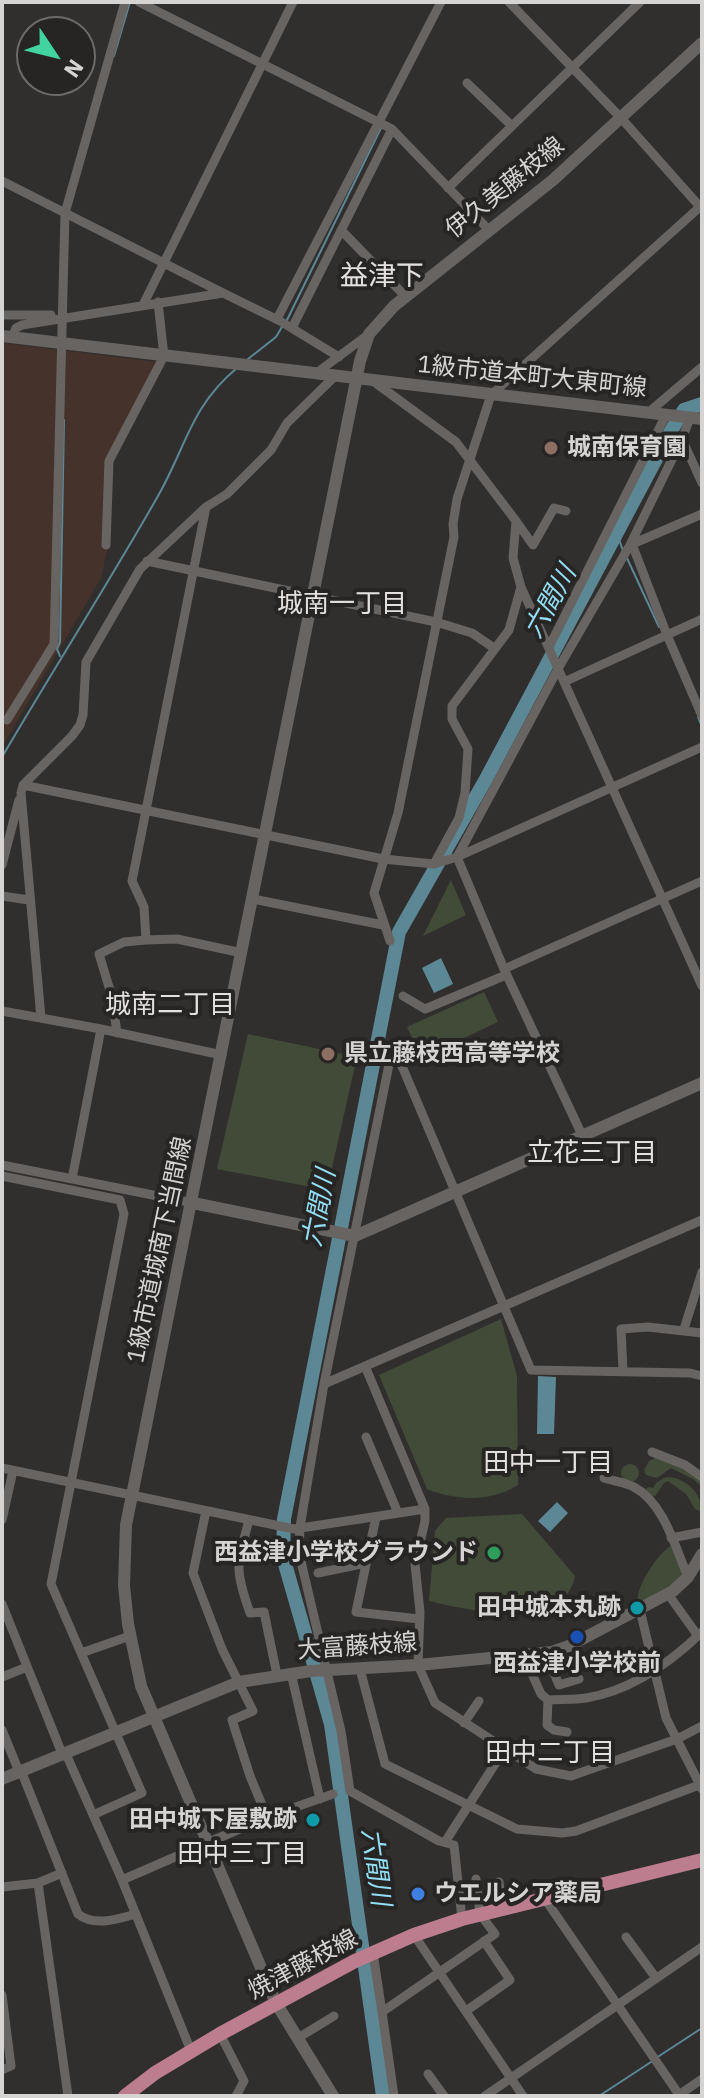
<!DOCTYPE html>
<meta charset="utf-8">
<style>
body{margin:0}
#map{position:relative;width:704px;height:2098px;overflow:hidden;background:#312f2e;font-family:"IBM Plex Sans",sans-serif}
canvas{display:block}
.frame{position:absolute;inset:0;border:4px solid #d6d4d3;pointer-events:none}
.north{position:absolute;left:16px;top:16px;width:80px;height:80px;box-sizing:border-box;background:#272524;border:2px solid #6d6b6a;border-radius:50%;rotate:125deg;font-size:22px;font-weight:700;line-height:32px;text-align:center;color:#d6d4d3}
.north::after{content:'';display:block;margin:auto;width:28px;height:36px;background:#41d4a1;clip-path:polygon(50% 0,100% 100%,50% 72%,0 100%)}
</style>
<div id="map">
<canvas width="704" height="2098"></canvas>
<div class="frame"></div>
<div class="north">N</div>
</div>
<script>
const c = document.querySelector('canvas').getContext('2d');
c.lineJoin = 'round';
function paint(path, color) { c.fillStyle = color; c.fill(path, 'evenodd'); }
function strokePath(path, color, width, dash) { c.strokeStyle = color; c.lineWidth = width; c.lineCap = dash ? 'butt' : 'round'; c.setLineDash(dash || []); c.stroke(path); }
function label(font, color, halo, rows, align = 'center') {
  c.font = font + ' "IBM Plex Sans","Noto Sans JP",sans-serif'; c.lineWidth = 8; c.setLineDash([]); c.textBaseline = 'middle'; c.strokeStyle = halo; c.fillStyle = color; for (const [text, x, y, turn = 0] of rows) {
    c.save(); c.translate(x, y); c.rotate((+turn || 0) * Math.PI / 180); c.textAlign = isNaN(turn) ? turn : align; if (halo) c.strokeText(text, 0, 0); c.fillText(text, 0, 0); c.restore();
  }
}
paint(new Path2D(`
 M2,343l155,19 -48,99 1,76 -9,41 -99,169z`), '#45322b');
paint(new Path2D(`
 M451,880l15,35 -43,21z
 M484,992l14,30 -77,36 -14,-31z
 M248,1034l109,23 -30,133 -110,-21z
 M501,1319l16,57 1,109c-26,17 -63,16 -91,4l-48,-114z
 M655,1458l20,5 27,15v9l-9,-8 -22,-11 -14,10 -11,-3 -2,-5 5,-9z
 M621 1473a9 9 0 1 1 18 0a9 9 0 1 1-18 0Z
 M666,1477c19,0 36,16 36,35l-7,-3 -9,-15 -18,-13 -4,2 -9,13 -6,-1 -4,-5 3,-3 5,1 3,-5z
 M522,1514l53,62c-10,56 -109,34 -146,25l6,-70 11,-13z
 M672,1545l13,29 -19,16 -24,13 -4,-3c-2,-14 21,-48 34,-55z`), '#414b38');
paint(new Path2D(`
 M441,958l12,26 -19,9 -12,-25z
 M538,1376l18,1 -2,57h-17z
 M557,1502l11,11 -18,19 -12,-11z`), '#5c8794');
strokePath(new Path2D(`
 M114,56l16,-54
 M287,320l94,-192
 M248,359l28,-22 7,-12
 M617,533l6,18
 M626,556l33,71
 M60,656l-3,-7 3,-7 4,-222
 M698,717l4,10
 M2,757c51,-87 106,-173 156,-261 28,-49 33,-90 79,-128
 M656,2058l46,-30
 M599,2096l52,-34`), '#5c8794', 2);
strokePath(new Path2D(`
 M383,2096l-52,-372 -48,-167 1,-38 115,-587 87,-153 186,-350 12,-19 18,-6`), '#5c8794', 14);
strokePath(new Path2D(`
 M139,2l253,127 97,101
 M509,2l112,116 81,91
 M467,83l45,43
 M2,181l221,112
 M448,188l192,-186
 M341,230l65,67
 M143,305l150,-303
 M2,315h49
 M277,319l164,-317
 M292,328l100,-199
 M12,337l4,-9 6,-3 201,-32 57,28 59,36
 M315,374l54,-40
 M373,381l83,61 60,79 -3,37 8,29 181,399
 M649,412l53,-45
 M682,439l20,44
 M206,507l-74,374 12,26 2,33 31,-1 65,14
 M516,521l17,24 21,-37 12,3
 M632,544l35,91 35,81
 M106,545l3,-84 55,-105 -6,-54
 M630,545l72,-31
 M147,561l289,61 36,11 22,15
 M549,647l117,-232
 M566,681l136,-62
 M7,720l47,-76 11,-431 60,-211
 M23,785l360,74 51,5 23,-7 245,-110
 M457,857l102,-190 71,-122 52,-106 8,-21
 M457,857l47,112 78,166
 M434,864l25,-46 6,-25 3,-44 -16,-30v-13l57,-76 12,-43
 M2,865l17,-65
 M2,896l27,4
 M253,899l130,26
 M390,941l-16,-48 24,-80 56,-276 -1,-13 4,-25 34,-104 211,-190
 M504,969l198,-88
 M403,996l22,13 81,-34
 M2,1011l99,18 121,26
 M41,1018l-20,-225 2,-8 49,-49 8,-11 3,-10 3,-53 54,-93 66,-62 21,-13 44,-44 16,-27 47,-46
 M117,1033l-5,-36 -13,-43 25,-12 22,-2
 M393,1045l-69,339 -24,143 -1,26 42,178 9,60 89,50 15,4 8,74
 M393,1045l138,325 159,3 12,3
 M2,1165l191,38
 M2,1176l118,24 4,14 -73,370 91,209 -49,22
 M72,1179l29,-150
 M684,1329l18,-57
 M365,1366l60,143v12l-10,43 5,48 -2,53 17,38 101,66 35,7 106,-37 25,-13
 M623,1371l-2,-42 27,-2 54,6
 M324,1384l378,-164
 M366,1437l32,76
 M652,1452l33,13 17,12
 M2,1468l292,61 131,-20
 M604,1478c9,3 21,4 30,9 30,16 41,60 54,90
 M206,1511l-13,62 29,76 31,62 -21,9 18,56 17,41
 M376,1517l-20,95 63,7
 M2,1520l11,-49
 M249,1520c-12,45 -15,48 1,93l14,-1 13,63
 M671,1538l31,-6
 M318,1573l48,-10
 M668,1594l30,42
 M2,1604l61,152
 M640,1610l26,108 36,71
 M81,1653l49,-17
 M546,1653l13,32 20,-6
 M524,1656l17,38 7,6c12,-1 26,0 38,-2 44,-7 85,-36 116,-66
 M360,1669l25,95 132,65 45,4 14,-2 126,-47
 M291,1673l29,126
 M2,1677l25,-10
 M548,1700l-1,25 7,5 13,2
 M464,1723l15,-22
 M2,1730l18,44
 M66,1754l56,126 69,171
 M22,1773l56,141c16,13 40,5 58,0
 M445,1842l59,-92
 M122,1880l145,-63 66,-23
 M499,1882l3,27
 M38,1883l30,213
 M2,1887l36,-4 24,-10
 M545,1899l135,197
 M414,1935l109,161
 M626,1937l30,41
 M373,1953l9,59 113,-78 -15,-20 -4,-35
 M2,1995l9,71 -9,4
 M466,2011l44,-31 -26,-39
 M382,2012l12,84
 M220,2034l24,47 -8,15
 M298,2038l36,-22
 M428,2074l16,22
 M679,2095l23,-16
 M485,2096l217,-149`), '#676462', 9);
strokePath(new Path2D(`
 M2,336l700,83
 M193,1203l162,33 347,-153
 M2,1779l237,-97 72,-11 107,-6 134,-13 17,-6 104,-55 15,-14 14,-23
 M333,2096l-57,-93 -135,-317 -13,-62 -4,-39 2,-60 234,-1164 9,-27 25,-28 159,-126 149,-137`), '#676462', 12);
strokePath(new Path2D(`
 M125,2096l30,-23 65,-39 135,-73 59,-26 48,-16 240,-59`), '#bc7d8e', 14);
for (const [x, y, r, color] of [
 [551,448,8,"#8d6e63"],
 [328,1054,8,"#8d6e63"],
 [494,1553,8,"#2e9e5b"],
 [637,1608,8,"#0f9aa8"],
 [577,1637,8,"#1a4fb4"],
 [313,1820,8,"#0f9aa8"],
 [418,1894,8,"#3f7fe0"]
]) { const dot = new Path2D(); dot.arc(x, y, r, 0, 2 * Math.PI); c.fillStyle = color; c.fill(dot); strokePath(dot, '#272524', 3); }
label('24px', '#d6d4d3', '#272524', [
 ["伊久美藤枝線",505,188,-39],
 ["1級市道本町大東町線",532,377,6],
 ["1級市道城南下当間線",160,1250,-78],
 ["大富藤枝線",357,1647,-4],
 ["焼津藤枝線",303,1965,-28]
]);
label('bold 24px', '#d6d4d3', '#272524', [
 ["城南保育園",567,448],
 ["県立藤枝西高等学校",344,1054],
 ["西益津小学校グラウンド",478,1553,"right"],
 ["田中城本丸跡",621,1608,"right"],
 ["西益津小学校前",577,1664,"center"],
 ["田中城下屋敷跡",297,1820,"right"],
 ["ウエルシア薬局",434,1894]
], 'left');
label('italic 26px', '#92def4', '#272524', [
 ["六間川",551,602,-61],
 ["六間川",320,1208,-79],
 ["六間川",375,1867,82]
]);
label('26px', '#e3e0de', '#272524', [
 ["城南一丁目",342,604],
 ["城南二丁目",170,1005],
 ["立花三丁目",592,1153],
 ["田中一丁目",548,1463],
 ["田中二丁目",550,1753],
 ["田中三丁目",242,1854]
]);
label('28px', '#e3e0de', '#272524', [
 ["益津下",382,277]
]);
</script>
